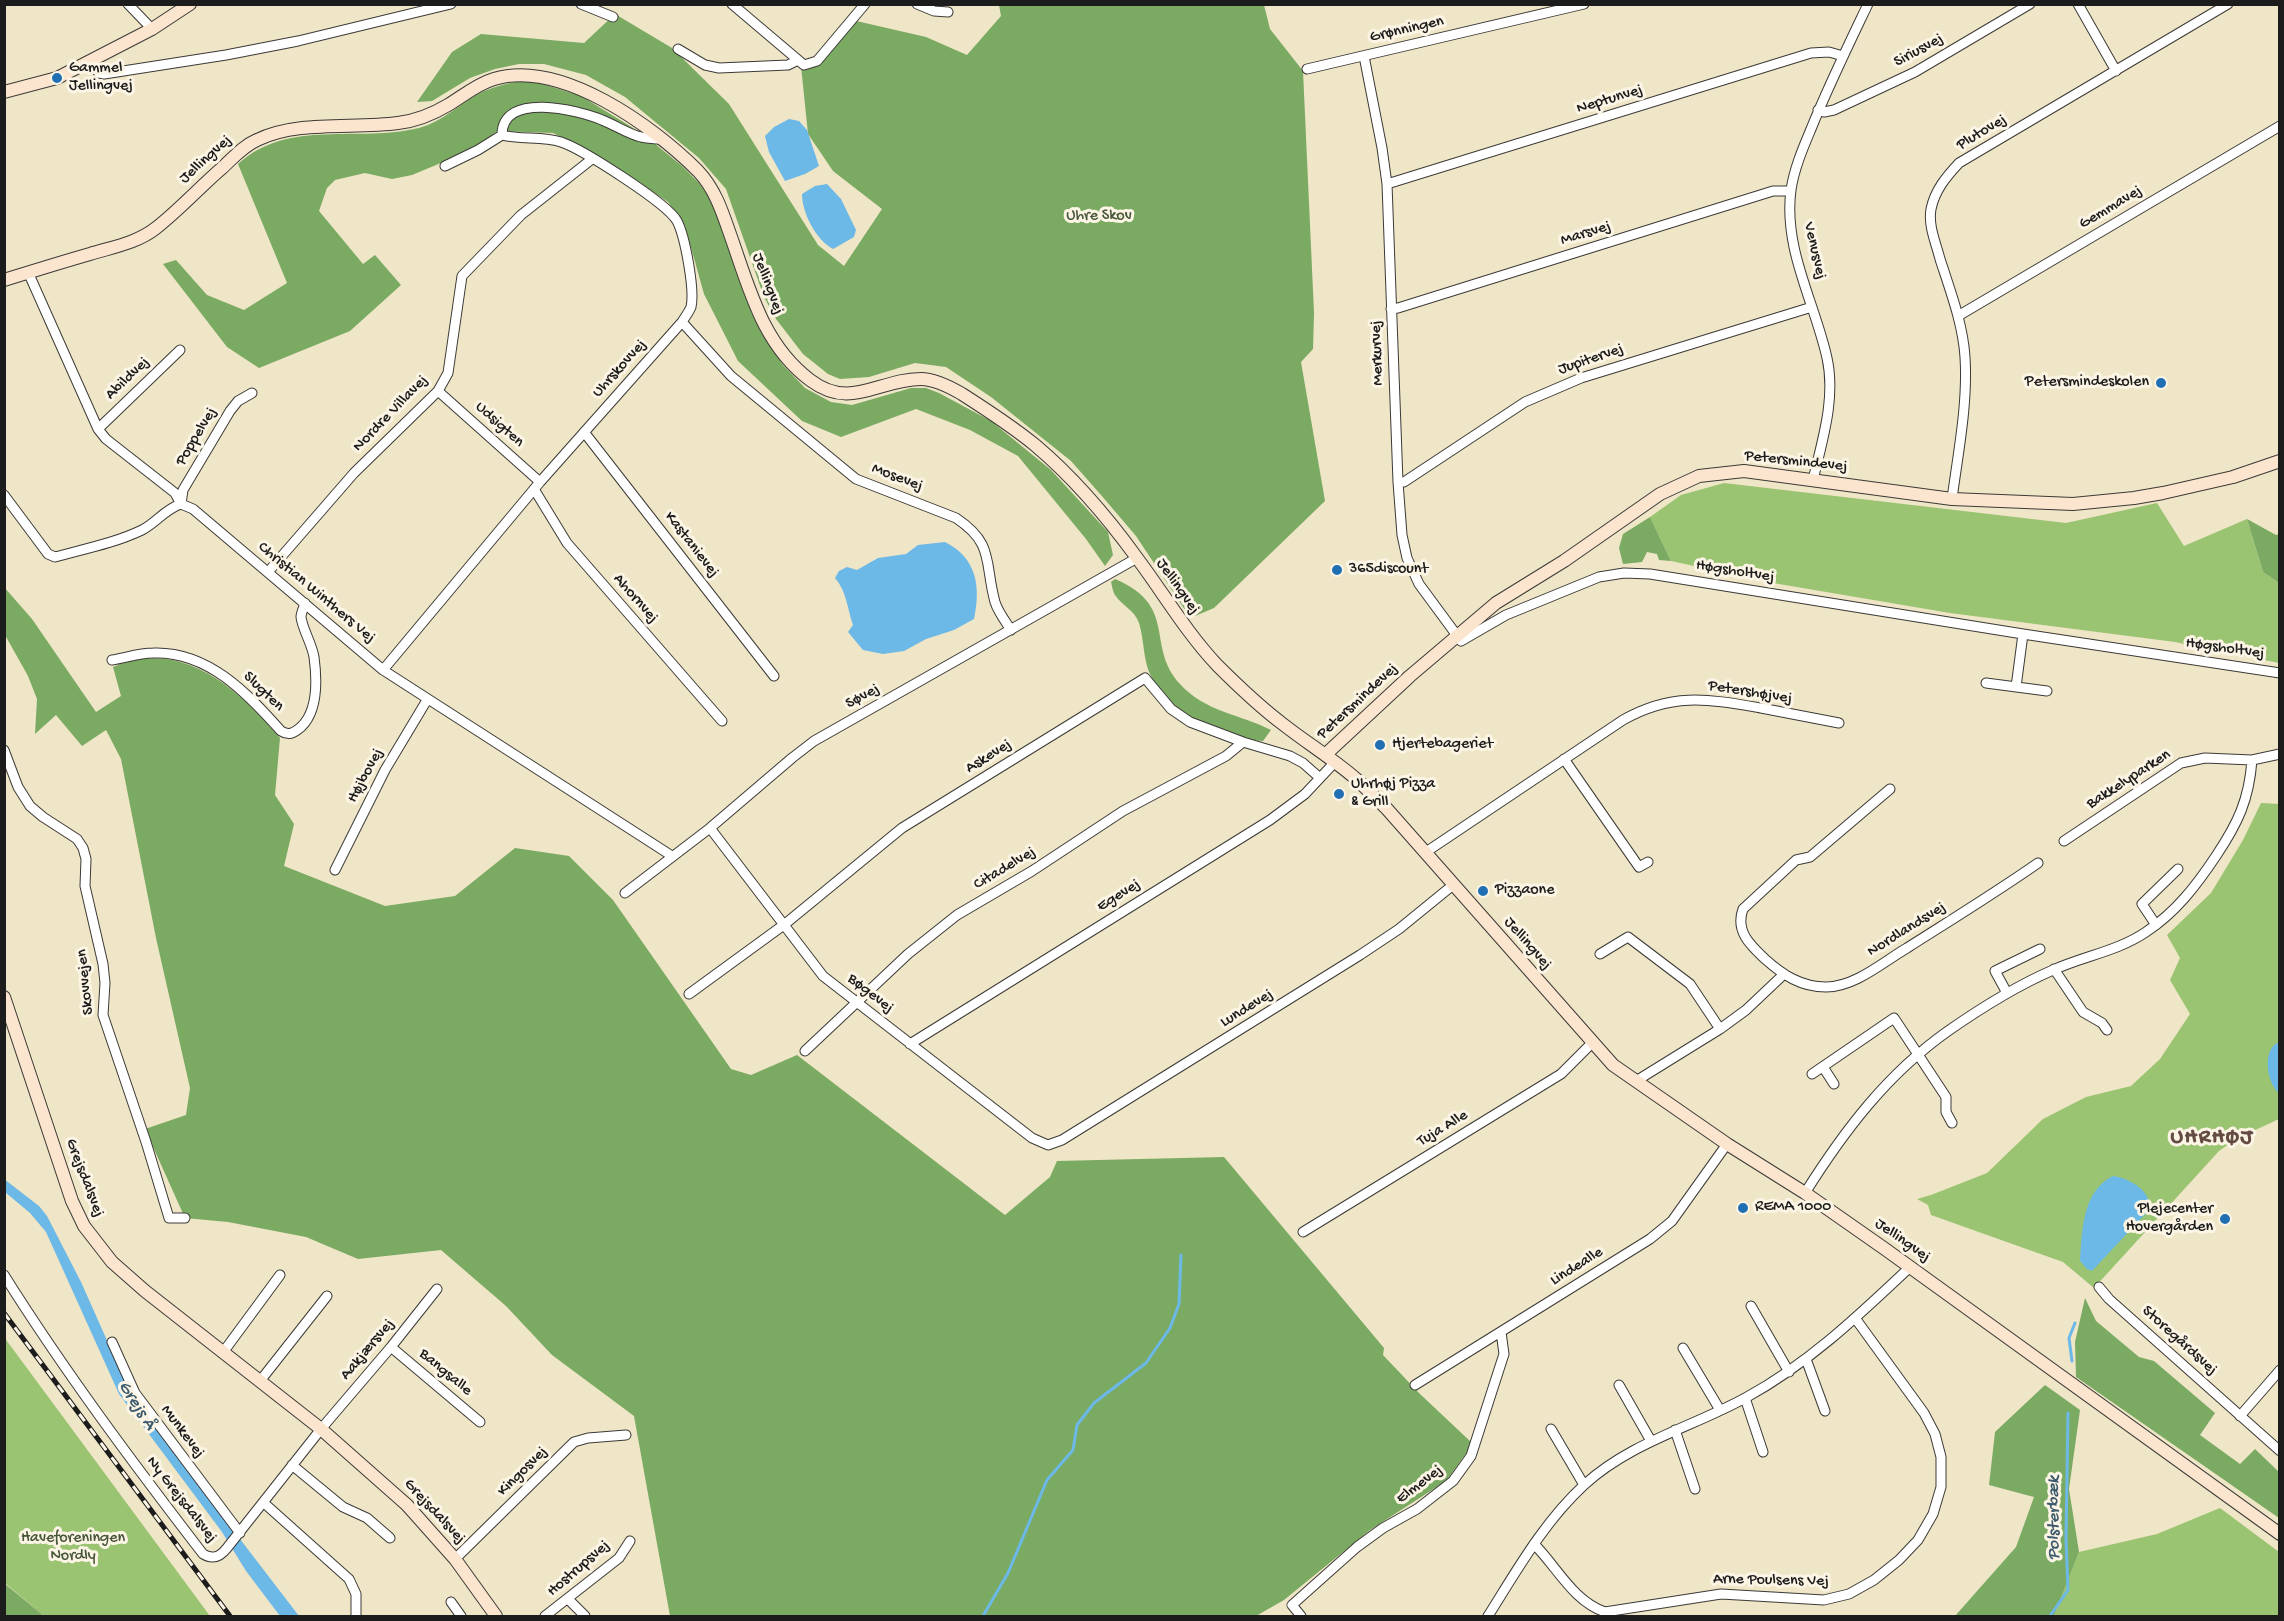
<!DOCTYPE html>
<meta charset="utf-8">
<style>
body{margin:0}
#map{position:relative;width:2284px;height:1621px;overflow:hidden;background:#efe5c7;font-family:"Gochi Hand",sans-serif}
canvas{display:block}
.frame{position:absolute;inset:0;border:6px solid #1c1c1c;pointer-events:none}
</style>
<div id="map">
<canvas width="2284" height="1621"></canvas>
<div class="frame"></div>
</div>
<script>
const c = document.querySelector('canvas').getContext('2d');
c.lineJoin = 'round';
function paint(path, color) { c.fillStyle = color; c.fill(path, 'evenodd'); }
function strokePath(path, color, width, dash) { c.strokeStyle = color; c.lineWidth = width; c.lineCap = dash ? 'butt' : 'round'; c.setLineDash(dash || []); c.stroke(path); }
function label(font, color, halo, rows, align = 'center') {
  c.font = font + ' "Gochi Hand",sans-serif'; c.lineWidth = 6; c.setLineDash([]); c.textBaseline = 'middle'; c.strokeStyle = halo; c.fillStyle = color; for (const [text, x, y, turn = 0] of rows) {
    c.save(); c.translate(x, y); c.rotate((+turn || 0) * Math.PI / 180); c.textAlign = isNaN(turn) ? turn : align; if (halo) c.strokeText(text, 0, 0); c.fillText(text, 0, 0); c.restore();
  }
}
paint(new Path2D(`
 M1724,483l342,40 91,-20 27,43 63,-27 16,53 16,11v80l-104,-21 -225,-29 -177,-30 -102,-22 -21,-44 31,-22z
 M2261,803l18,1v315l-43,20 -17,12 -125,137 -31,-26 -132,-47 -3,-10 -11,-6 14,-4 56,-22 56,-54 43,-22 45,-11 29,-27 30,-45 -20,-34 10,-22 -13,-23 44,-42 32,-53z
 M4,1337l206,279h-166l-39,-33z
 M2220,1508l59,44v64h-225l25,-64 78,-18z`), '#9ac471');
paint(new Path2D(`
 M999,5h265l6,24 33,42 11,242 -1,36 -12,13 24,139 -111,107 -19,8 -8,-3 -51,-77 -35,-41 -30,-34 -80,-64 -45,-30 -31,-4 -46,14 -29,2 -12,-5 -25,-20 -27,-35 -12,-22 -38,-108 -27,-31 -74,-61 -39,-22 -42,-11h-25l-24,5 -25,9 -38,23 -15,1 35,-50 29,-18 103,9 31,-29 57,34 57,56 89,141 26,21 38,-57 -49,-38 -25,-37 -7,-68 18,-4 33,-42 74,17 41,18 34,-39z
 M522,81l18,2 41,13 62,38 39,32 16,16 13,17 41,115 31,51 22,23 26,14 21,3 59,-17h15l13,5 52,28 60,49 57,62 5,23 -8,11 -19,-27 -68,-83 -48,-26 -54,-21 -75,28 -39,-16 -64,-60 -34,-67 -19,-68 -17,-24 -69,-46 -46,-23 -56,-2 -25,19 -60,25 -20,4 -27,-6 -30,7 -8,8 -8,23 44,53 12,-9 26,30 -51,46 -91,37 -32,-21 -64,-83 13,-4 31,35 37,15 43,-27 -49,-119c51,-46 120,-21 181,-36 25,-7 41,-25 63,-36 14,-6 26,-9 40,-11z
 M1650,517l21,44 -12,-1 -2,-6 -10,-2 -5,10 -19,2 -4,-16 4,-14z
 M2247,519l29,16 3,-1v49l-16,-11z
 M1115,579c64,27 30,67 65,105 25,28 60,30 91,46l-8,11c-21,-1 -64,-18 -81,-30 -13,-9 -27,-24 -33,-39 -6,-16 -5,-33 -10,-49 -5,-14 -17,-17 -24,-28 -2,-3 -3,-9 -4,-13z
 M4,587l28,32 64,93 25,-16 -8,-29c69,-30 126,22 167,71l-5,57 19,29 -10,42 101,40 70,-10 60,-48 54,8 44,44 118,169 20,6 46,-20 208,160 45,-38 7,-16 167,-4 160,191 -1,7 37,39 51,48 -4,10 -21,29 -76,49 -86,70 -28,16h-586l-36,-200 -82,-61 -46,-49 -65,-56 -83,9 -52,-22 -78,-15 -43,-4 -40,-89 41,-14 4,-27 -34,-150 -35,-179 -15,-29 -24,16 -26,-31 -21,19 2,-35 -9,-23 -23,-41z
 M2085,1298l11,23 43,36 15,4 61,52 -15,22 40,29 15,-15 24,23v46l-203,-141 -1,-35z
 M2045,1385l35,25 -11,79 10,63 -25,64h-99l61,-69 18,-50 -45,-12 6,-53z
 M4,1583l40,33h-39z`), '#7baa63');
paint(new Path2D(`
 M789,119l10,2 8,9 12,36 -14,8 -20,7 -16,-29 -4,-16 9,-9z
 M827,184l14,15 15,31 -2,7 -21,12c-17,-9 -31,-36 -31,-55l13,-8z
 M945,542c32,16 36,45 29,77l-20,11 -28,9 -22,12 -21,3 -20,-4 -15,-18 5,-7c-6,-17 -6,-33 -18,-47l4,-7 8,-4 10,3 21,-12 28,-4 12,-9z
 M2277,1043h3l-1,50c-12,-10 -17,-41 -2,-50z
 M2113,1176c16,2 40,15 36,34l-57,61 -5,-2 -7,-8c2,-29 2,-70 33,-85z
 M4,1179l35,27 8,10 34,66 37,83 125,178 56,73h-19l-34,-45 -24,-39 -103,-138 -73,-162 -16,-19 -25,-21z`), '#6cb8e6');
strokePath(new Path2D(`
 M2072,1361l-3,-23 6,-15
 M983,1616l25,-43 39,-93 26,-30 4,-25 17,-22 52,-40 24,-35 9,-24 2,-49
 M2050,1616l18,-26 -2,-51 2,-126`), '#6cb8e6', 3);
const street = new Path2D(`
 M128,4l24,25
 M581,4l32,13
 M732,4l72,61 13,-4 48,-57
 M917,4l17,7 14,1
 M2078,4l38,67
 M678,49l27,16 14,3 69,-3 10,-5
 M1364,56l18,92 5,36 11,298 4,53 5,23 12,26 42,57 45,-26 93,-38 25,-4 26,1 373,60 257,39
 M90,62l9,11 5,1 122,-19 72,-14 153,-37
 M1307,69l277,-65
 M1818,110l6,2 10,-2 81,-38 115,-68
 M502,135c0,-44 76,-25 100,-15 13,5 26,14 39,17 6,1 13,2 19,2
 M1387,184l424,-131 18,-1 14,4
 M28,272l70,157 8,10 69,54 6,11 12,5 190,161 289,186
 M1391,309l7,-1 375,-117h18
 M1958,316l322,-190
 M682,322l49,54 125,103 100,39c39,26 28,44 39,84 3,10 11,20 16,28
 M438,391l102,91
 M98,429l82,-79
 M584,432l190,244
 M1813,480c9,-39 23,-81 14,-122 -12,-55 -44,-109 -36,-168 3,-21 12,-42 20,-61 17,-42 37,-83 57,-125
 M1398,482h6l121,-80 56,-24 231,-71
 M534,489l33,54 155,178
 M4,495l44,59 7,3c29,-8 60,-14 87,-27 14,-7 23,-21 39,-26
 M1952,499c6,-46 16,-95 13,-142 -2,-33 -15,-67 -25,-98 -4,-16 -12,-33 -9,-50 4,-19 15,-32 28,-46l269,-159
 M181,504l2,-14 47,-79 8,-10 14,-8
 M268,572l86,-99 84,-82 10,-18 14,-97 59,-61 71,-56
 M112,660c13,-2 27,-7 41,-7 55,-2 94,40 128,78 8,5 13,2 20,-4 17,-16 16,-48 13,-70 -2,-13 -12,-29 -13,-40 0,-4 3,-10 4,-14
 M383,670l157,-188 142,-160c3,-5 7,-10 9,-15 4,-17 -6,-71 -14,-86 -10,-18 -95,-72 -116,-79 -19,-6 -40,-2 -59,-7l-24,15 -33,16
 M1986,683l61,8
 M2016,687l7,-53
 M4,750l14,37 12,19 13,11 34,22 6,9 3,11 -1,27 18,78 2,19 -2,32 43,127 23,76h16
 M1564,759l75,108 9,-5
 M1890,789l-80,68 -14,3 -53,49c-8,22 7,36 22,50 18,16 36,28 61,28 29,0 57,-25 81,-39 44,-28 88,-55 131,-85
 M710,828l113,148 209,162 16,7 14,-5 298,-185 39,-26 54,-44
 M2064,841l117,-78 24,-5 47,2 28,-6
 M1426,852l197,-132c49,-28 85,-21 138,-12 26,5 52,10 78,15
 M335,870l50,-100 42,-70
 M625,893l85,-65 82,-70 22,-17 323,-183
 M2156,925l-14,-21 36,-35
 M1600,954l28,-17 62,47 30,45
 M2054,969l29,43 19,11 5,7
 M2007,993l-12,-22 45,-22
 M689,994l96,-70 117,-96 243,-150 26,31 19,13 53,20 47,14 13,7 17,15
 M910,1044l360,-224 35,-26 30,-32
 M805,1051l103,-97 49,-39 75,-44 91,-60 103,-55 17,-14
 M1823,1067l11,17
 M1812,1074l82,-56 52,79v15l6,11
 M1636,1081l84,-52 26,-19 37,-35
 M1805,1193c39,-62 82,-119 143,-162 33,-23 68,-45 105,-61 31,-14 65,-19 93,-38 30,-20 50,-46 70,-76 22,-33 33,-56 36,-96
 M1303,1232l258,-158 31,-31
 M4,1275c61,97 129,188 199,279 10,6 17,3 24,-6l94,-119 70,-82 46,-58
 M2099,1287l10,12 171,152
 M1751,1306l38,66
 M112,1342l23,51 105,140
 M391,1347l89,75
 M1683,1348l37,62
 M224,1351l56,-76
 M1806,1359l19,52
 M260,1381l67,-85
 M1415,1385l235,-146 22,-18 55,-77
 M1619,1385l32,56
 M1745,1398l18,54
 M2240,1416l40,-46
 M1551,1429l33,56
 M1675,1430l20,59
 M292,1465l51,42 24,11 23,20
 M264,1503l85,76 7,15v22
 M1534,1544c23,23 39,57 71,68l116,-18 103,6 25,-6 25,-14 25,-20 19,-20 15,-26 8,-27v-30l-6,-23 -11,-21 -69,-95
 M455,1559l119,-117 14,-4 38,-3
 M569,1600l16,16
 M451,1602l10,14
 M545,1616l74,-58 11,-17
 M1301,1616l-9,-11 65,-58 26,-19 34,-19 36,-28 18,-25 33,-102 -3,-22
 M1488,1616c29,-46 56,-94 96,-131 47,-43 109,-58 163,-88 62,-34 112,-82 163,-130`);
const secondary = new Path2D(`
 M4,92l53,-14 95,-49 38,-25
 M4,280c29,-9 58,-18 86,-26 23,-7 47,-11 66,-26 23,-18 44,-41 66,-60 11,-10 21,-22 35,-28 40,-20 96,-11 141,-17 17,-2 35,-9 50,-18 15,-9 29,-21 46,-26 67,-20 159,47 204,92 17,18 24,40 32,63 19,53 32,110 80,146 41,31 68,-1 111,-1 14,0 29,8 41,15 25,16 51,33 73,51 38,32 73,73 102,113 27,36 49,74 80,107 21,21 43,42 67,60 23,18 49,34 71,53 11,10 22,21 32,31l226,256 114,79 78,49 80,56 395,285
 M1325,755l85,-79 86,-73 68,-42 96,-67 39,-18 45,-5 208,28 121,5 61,-6 29,-5 70,-16 47,-16
 M4,997l68,204 12,25 28,36 33,29 176,138 86,76 48,54 41,57`);
strokePath(street, '#3c3a36', 11);
strokePath(secondary, '#3c3a36', 14);
strokePath(street, '#fff', 9);
strokePath(secondary, '#fbe5cf', 12);
const rail = new Path2D(`
 M4,1313l226,303`);
strokePath(rail, '#1c1c1c', 5);
strokePath(rail, '#fcf5e5', 3, [9]);
for (const [x, y, r, color] of [
 [57,78,6,"#1f6fb2"],
 [2161,383,6,"#1f6fb2"],
 [1337,570,6,"#1f6fb2"],
 [1380,745,6,"#1f6fb2"],
 [1339,794,6,"#1f6fb2"],
 [1483,891,6,"#1f6fb2"],
 [1743,1208,6,"#1f6fb2"],
 [2225,1219,6,"#1f6fb2"]
]) { const dot = new Path2D(); dot.arc(x, y, r, 0, 2 * Math.PI); c.fillStyle = color; c.fill(dot); strokePath(dot, '#fcf5e5', 2); }
label('16px', '#1c1c1c', '#fcf5e5', [
 ["Grønningen",1407,30,-13],
 ["Siriusvej",1919,51,-29],
 ["Neptunvej",1610,100,-17],
 ["Plutovej",1982,133,-31],
 ["Jellingvej",206,160,-42],
 ["Gemmavej",2111,208,-31],
 ["Marsvej",1586,234,-17],
 ["Venusvej",1814,251,77],
 ["Jellingvej",767,284,69],
 ["Merkurvej",1378,353,-92],
 ["Jupitervej",1591,360,-19],
 ["Uhrskovvej",620,369,-48],
 ["Abildvej",128,379,-44],
 ["Nordre Villavej",391,414,-46],
 ["Udsigten",499,425,42],
 ["Poppelvej",197,437,-59],
 ["Petersmindevej",1796,462,6],
 ["Mosevej",897,478,21],
 ["Kastanievej",691,545,52],
 ["Høgsholtvej",1735,572,9],
 ["Jellingvej",1177,587,55],
 ["Christian Winthers Vej",316,593,40],
 ["Ahornvej",635,599,49],
 ["Høgsholtvej",2225,649,8],
 ["Slugten",263,692,44],
 ["Petershøjvej",1750,693,9],
 ["Søvej",863,697,-29],
 ["Petersmindevej",1358,702,-43],
 ["Askevej",989,757,-32],
 ["Højbovej",366,776,-62],
 ["Bakkelyparken",2129,780,-33],
 ["Citadelvej",1005,869,-31],
 ["Egevej",1119,896,-32],
 ["Nordlandsvej",1907,930,-32],
 ["Jellingvej",1527,944,49],
 ["Skovvejen",86,982,-96],
 ["Bøgevej",870,994,38],
 ["Lundevej",1247,1009,-32],
 ["Tuja Alle",1443,1129,-31],
 ["Grejsdalsvej",84,1178,69],
 ["Jellingvej",1902,1241,35],
 ["Lindealle",1577,1267,-32],
 ["Storegårdsvej",2179,1341,42],
 ["Aakjærsvej",368,1350,-50],
 ["Bangsalle",445,1373,40],
 ["Munkevej",182,1432,53],
 ["Kingosvej",523,1472,-45],
 ["Elmevej",1420,1485,-37],
 ["Ny Grejsdalsvej",181,1500,52],
 ["Grejsdalsvej",434,1512,47],
 ["Hostrupsvej",579,1569,-41],
 ["Arne Poulsens Vej",1771,1581,1]
]);
label('16px', '#1c1c1c', '#fcf5e5', [
 ["Gammel",69,69],
 ["Jellingvej",69,87],
 ["Petersmindeskolen",2149,383,"right"],
 ["365discount",1349,570],
 ["Hjertebageriet",1392,745],
 ["Uhrhøj Pizza",1351,785],
 ["& Grill",1351,803],
 ["Pizzaone",1495,891],
 ["REMA 1000",1755,1208],
 ["Plejecenter",2213,1210,"right"],
 ["Hovergården",2213,1228,"right"]
], 'left');
label('16px', '#48573a', '#fcf5e5', [
 ["Uhre Skov",1099,217],
 ["Haveforeningen",73,1539],
 ["Nordly",73,1557]
]);
label('italic 18px', '#3c5a6d', '#fcf5e5', [
 ["Grejs Å",136,1406,57],
 ["Polsterbæk",2055,1518,-90]
]);
c.letterSpacing = '1.5px';
label('bold 22px', '#644b44', '#fcf5e5', [
 ["UHRHØJ",2212,1139]
]);
c.letterSpacing = '0px';
</script>
